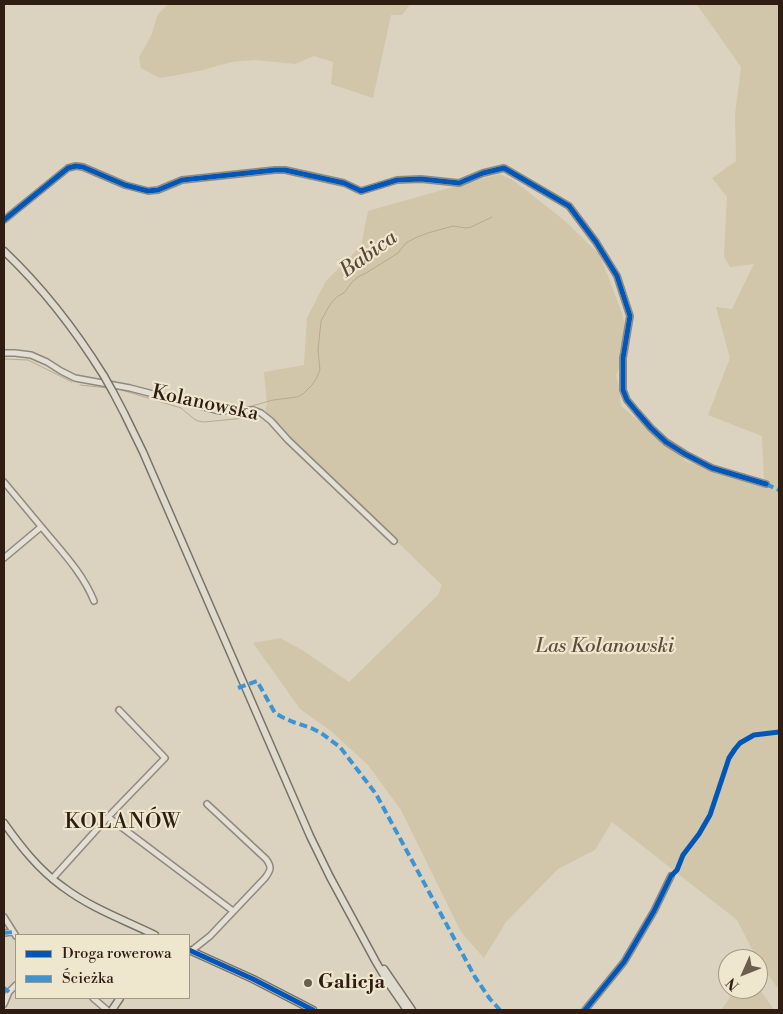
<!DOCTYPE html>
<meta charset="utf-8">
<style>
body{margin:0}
#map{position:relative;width:783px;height:1014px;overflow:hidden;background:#dbd3bf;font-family:"Libre Bodoni",serif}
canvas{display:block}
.frame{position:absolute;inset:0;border:5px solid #2f1d14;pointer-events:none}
.legend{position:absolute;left:15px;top:934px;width:175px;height:65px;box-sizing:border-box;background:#efe6ce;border:1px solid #a29684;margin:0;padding:6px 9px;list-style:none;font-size:15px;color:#2f1d14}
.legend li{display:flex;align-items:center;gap:10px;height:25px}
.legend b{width:25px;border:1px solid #a29684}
.north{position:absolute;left:718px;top:949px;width:50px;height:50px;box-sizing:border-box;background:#efe6ce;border:1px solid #a29684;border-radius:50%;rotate:226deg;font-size:14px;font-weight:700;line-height:20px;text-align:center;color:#2f1d14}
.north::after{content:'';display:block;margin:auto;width:18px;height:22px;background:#6b5d50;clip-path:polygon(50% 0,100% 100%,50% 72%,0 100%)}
</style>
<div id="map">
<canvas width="783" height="1014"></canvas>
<div class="frame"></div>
<ul class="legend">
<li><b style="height:6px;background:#0057b8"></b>Droga rowerowa</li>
<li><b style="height:6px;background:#3d94d3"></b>Ścieżka</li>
</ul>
<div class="north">N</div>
</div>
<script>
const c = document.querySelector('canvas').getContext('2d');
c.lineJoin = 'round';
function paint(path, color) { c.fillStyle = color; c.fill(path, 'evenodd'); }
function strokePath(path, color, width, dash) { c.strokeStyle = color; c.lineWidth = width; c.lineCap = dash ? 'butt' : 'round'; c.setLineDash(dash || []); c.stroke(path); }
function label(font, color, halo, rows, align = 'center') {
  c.font = font + ' "Libre Bodoni",serif'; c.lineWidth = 4.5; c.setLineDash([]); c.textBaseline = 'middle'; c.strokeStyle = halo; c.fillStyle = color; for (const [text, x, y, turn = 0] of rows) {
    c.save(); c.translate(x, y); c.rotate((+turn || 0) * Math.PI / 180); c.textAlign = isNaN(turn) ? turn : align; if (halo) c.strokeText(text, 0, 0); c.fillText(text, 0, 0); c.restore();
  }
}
paint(new Path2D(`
 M168,4h239l2,2 -7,9h-11l-18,83 -42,-14 2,-22 -19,-6 -19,8 -39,-4 -24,2 -33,9 -39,7 -19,-10 -2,-11 12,-21 7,-22z
 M695,4h84v986l-22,-31 -20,-39 -125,-98 -17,28 -37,19 -52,53 -22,36 -23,-26 -60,-122 -33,-45 -37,-34 -31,-22 -47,-66 27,-5 22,12 47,32 89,-87 4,-10 -163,-157 -14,-18 2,-6 -3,-32 40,-7 3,-47 19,-37 35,-35 7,-35 131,-37 14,6 52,41 35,34 22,58 4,18 -7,21 2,11 -5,13 3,11 2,19 66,56 77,19 -2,-45 -54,-21 22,-57 -14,-51 16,2 22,-45 -24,3 -6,-10 3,-60 -15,-19 24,-17 -1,-46 6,-48 -43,-61z
 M758,987l16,23h-53l15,-21h22z`), '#d1c5aa');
strokePath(new Path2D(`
 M4,359l24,1 44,22
 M80,385l28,3
 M115,388l66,20 13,11 4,2 6,1 41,-4v-3
 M245,408l28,-8 24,-3 6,-3 9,-9 4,-6 4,-9 -2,-20 3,-29 7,-13 4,-6 6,-6 6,-3 8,-11 6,-5 8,-4 32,-20 8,-10 9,-5 13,-5 25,-7 13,2 5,-1 21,-10`), '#b7aa91', 1);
const minor = new Path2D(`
 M4,220l64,-52 8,-2 7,1 42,18 23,6 10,-1 24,-10 93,-10h10l59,13 17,8 36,-11 24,-1 38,4 24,-10 21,-5 65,38 27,36 21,34 13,40 -7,42v32l4,10 10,12 14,16 15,14 19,12 27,14 54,16
 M4,353h11l16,2 16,7 14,9 14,7 55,10 89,23 34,-1 8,3 10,8 17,19 106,101
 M4,482c15,18 30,36 45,54 17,20 35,40 45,65
 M4,558l37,-31
 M108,817l125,94
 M52,879l56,-62 57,-59 -46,-48
 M4,917l12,19
 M4,933l9,-1
 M191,951l19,-15 55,-58c6,-8 7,-11 1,-19l-59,-55
 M93,998l14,12
 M4,1004l5,-12 7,-7
 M585,1010l39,-48 30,-51 17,-35`);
const major = new Path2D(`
 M4,251c39,37 72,80 100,125
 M113,392l11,21 19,39 167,384 20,41 46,85 13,22 18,26
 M4,823c17,24 35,47 59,64 28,21 61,33 92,48
 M189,950l64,29 60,31
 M384,969l28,41
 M112,1010l8,-12`);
strokePath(minor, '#90897d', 8);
strokePath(major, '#777166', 9);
strokePath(minor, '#e3dfd5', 5);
strokePath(major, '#dedacd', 6);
const majorBridge = new Path2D(`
 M104,376l9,16`);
strokePath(majorBridge, '#777166', 9, []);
strokePath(majorBridge, '#dedacd', 6);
strokePath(new Path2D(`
 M766,484l13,6
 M238,688l19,-7 18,32 7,4 11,5 18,6 10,5 19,14 36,47 99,183 15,22 10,11
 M4,933l9,-1
 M4,988l5,4`), '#3d94d3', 4, [8, 4]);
strokePath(new Path2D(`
 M4,220l64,-52 8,-2 7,1 42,18 23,6 10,-1 24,-10 93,-10h10l59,13 17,8 36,-11 24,-1 38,4 24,-10 21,-5 65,38 27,36 21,34 13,40 -7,42v32l4,10 10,12 14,16 15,14 19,12 27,14 54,16
 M189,950l64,29 60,31
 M585,1010l39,-48 30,-51 17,-35 6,-6 6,-15 16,-21 11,-19 19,-57 6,-9 5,-6 14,-8 25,-3`), '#0057b8', 5);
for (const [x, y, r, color] of [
 [308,983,5,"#6b5d50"]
]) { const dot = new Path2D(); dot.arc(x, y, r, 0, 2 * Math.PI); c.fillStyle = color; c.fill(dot); strokePath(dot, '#efe6ce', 2); }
label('20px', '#2f1d14', '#efe6ce', [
 ["Kolanowska",205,404,12]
]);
label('italic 20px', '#5d4c3c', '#efe6ce', [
 ["Las Kolanowski",605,647]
]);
label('bold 20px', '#2f1d14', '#efe6ce', [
 ["Galicja",318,983]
], 'left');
label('italic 21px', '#594839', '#efe6ce', [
 ["Babica",369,255,-36]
]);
c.letterSpacing = '1px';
label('21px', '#2f1d14', '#efe6ce', [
 ["KOLANÓW",123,823]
]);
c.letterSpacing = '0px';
</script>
